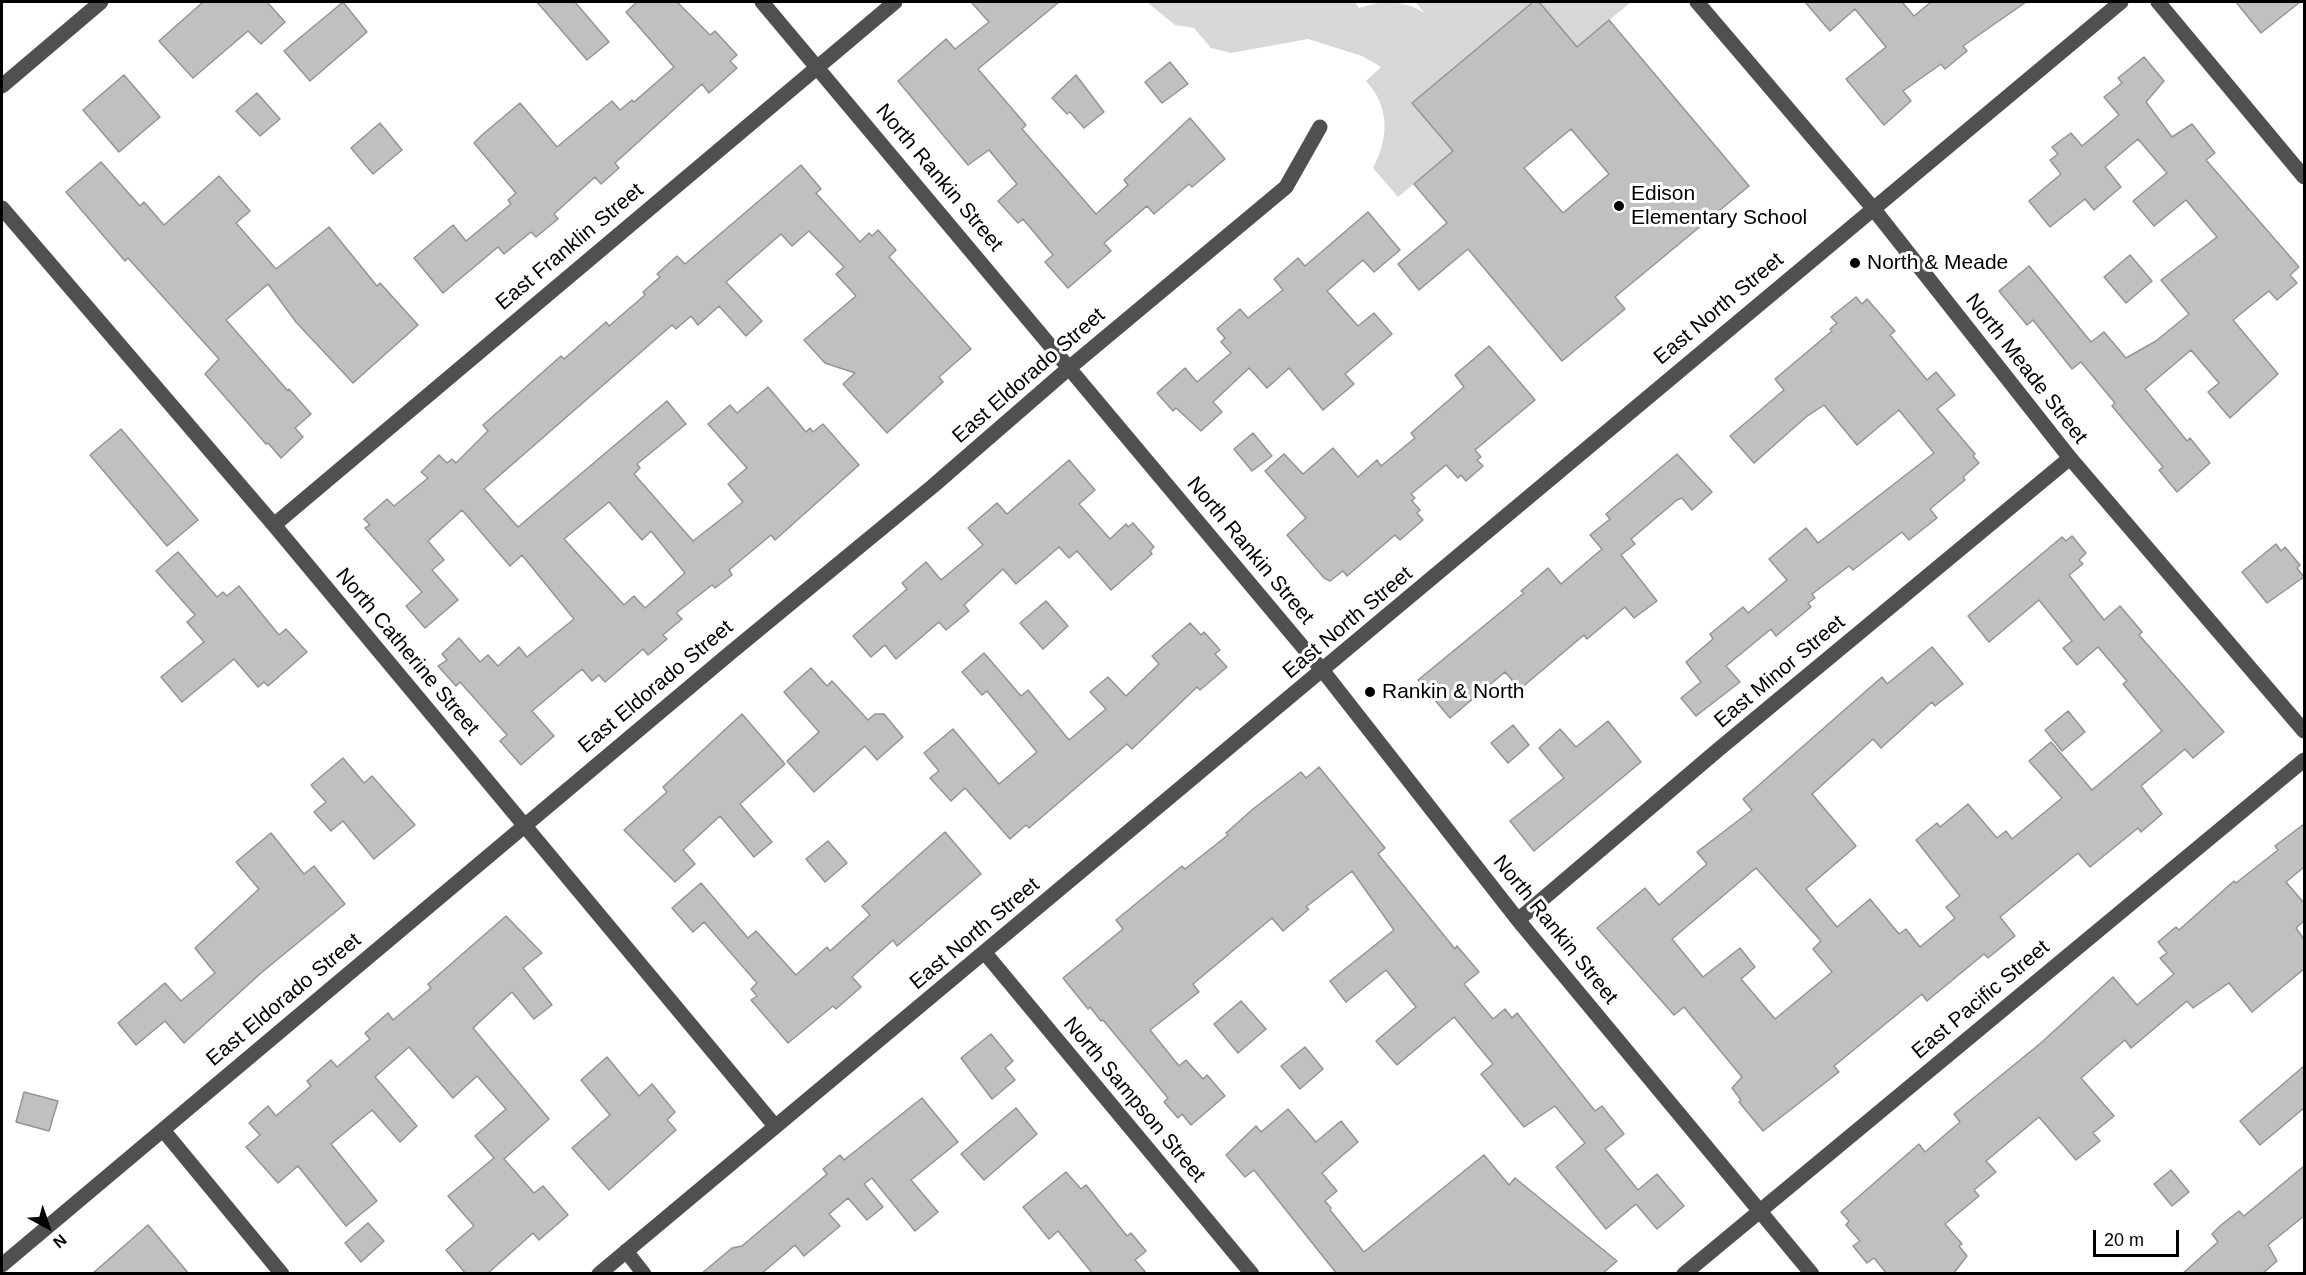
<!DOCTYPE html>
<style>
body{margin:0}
#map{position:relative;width:2306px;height:1275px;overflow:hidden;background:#fff;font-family:Arial,sans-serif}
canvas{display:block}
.frame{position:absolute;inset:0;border:3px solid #000;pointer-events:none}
.north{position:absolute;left:18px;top:1197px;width:60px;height:60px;-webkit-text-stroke:4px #fff;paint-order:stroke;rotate:140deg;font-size:16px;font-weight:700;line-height:24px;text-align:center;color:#000}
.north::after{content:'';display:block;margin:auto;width:21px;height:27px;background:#000;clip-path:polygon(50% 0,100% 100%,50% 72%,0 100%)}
.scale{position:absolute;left:2093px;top:1230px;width:86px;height:27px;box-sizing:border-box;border:3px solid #000;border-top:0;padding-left:8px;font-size:18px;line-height:21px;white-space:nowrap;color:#000;-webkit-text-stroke:4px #fff;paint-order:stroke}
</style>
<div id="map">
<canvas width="2306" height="1275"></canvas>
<div class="frame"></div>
<div class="north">N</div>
<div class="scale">20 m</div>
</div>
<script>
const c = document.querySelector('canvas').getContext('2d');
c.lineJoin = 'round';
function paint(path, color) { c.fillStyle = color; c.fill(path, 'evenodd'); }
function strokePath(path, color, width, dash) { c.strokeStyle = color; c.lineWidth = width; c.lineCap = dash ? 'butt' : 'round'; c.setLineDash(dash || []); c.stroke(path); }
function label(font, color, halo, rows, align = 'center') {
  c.font = font + ' Arial,sans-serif'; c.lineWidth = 6; c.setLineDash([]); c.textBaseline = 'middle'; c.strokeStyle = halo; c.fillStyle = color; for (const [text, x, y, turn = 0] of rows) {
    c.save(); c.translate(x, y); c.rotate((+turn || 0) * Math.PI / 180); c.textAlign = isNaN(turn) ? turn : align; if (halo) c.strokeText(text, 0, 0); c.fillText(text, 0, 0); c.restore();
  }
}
paint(new Path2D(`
 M1147,2h208l4,6c21,-8 47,-8 65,5l-8,-11h117l-121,101 27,32 24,8 -65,54 -25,-29c16,-30 17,-61 -7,-87l15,-14 -19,-11 -54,-17 -77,14 -20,-5 -17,-20 -19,-3z
 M1539,2h92l-54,45z`), '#d7d7d7');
const building = new Path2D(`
 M203,2h64l18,20 -24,22 -13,-13 -55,47 -34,-37z
 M343,2l24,30 -57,49 -26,-30z
 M537,2h38l34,40 -22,18z
 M637,2h40l33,33 5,-4 22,24 -7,6 7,7 -28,25 -7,-9 -87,79 4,5 -18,16 -6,-7 -41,37 4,5 -22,18 -5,-5 -27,22 -6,-7 -55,46 -29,-35 39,-33 13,16 45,-37 -3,-4 8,-7 -42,-50 8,-8 38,-32 37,44 55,-46 8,9 12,-10 2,2 40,-35 -48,-55z
 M971,2h88l-81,67 48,56 -4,4 74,85 32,-29 -4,-5 66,-62 35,41 -33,28 -3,-3 -35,30 -7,-8 -43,37 7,8 -43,37 -23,-26 8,-7 -30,-36 -5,4 -20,-22 19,-17 -28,-34 -21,15 -70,-84 48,-42 9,10 34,-27z
 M1533,2h6l38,45 32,-27 140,166 -134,111 10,12 -63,52 -94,-112 -49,41 -21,-26 49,-41 -33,-39 39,-33 -41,-48zM1571,129l38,45 -46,39 -39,-45z
 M1805,2h97l12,14 17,-14h95l-63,44 4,5 -22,18 -4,-5 -38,27 8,10 -27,24 -38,-46 40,-32 -31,-38 -25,22z
 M2236,2h64l-39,31z
 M2144,57l20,24 -18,21 26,35 20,-13 23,29 -9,7 93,107 -9,8 7,8 -20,17 -8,-9 -36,29 45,54 -48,44 -22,-26 11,-9 -28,-33 -46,39 42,52 3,-3 20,25 -33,29 -18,-22 4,-3 -51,-61 3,-3 -34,-41 -9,7 -39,-49 -6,5 -28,-34 30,-25 62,76 13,-10 22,26 30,-17 33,-27 -28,-34 56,-43 -31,-37 -32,26 -21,-25 34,-28 -29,-34 -33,28 16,20 -27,23 -9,-11 -35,28 -21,-26 32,-27 -11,-14 8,-6 -6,-7 19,-14 11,13 37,-31 -15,-18 18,-14 -4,-5z
 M1170,62l18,22 -26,19 -17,-21z
 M124,75l36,42 -41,35 -36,-42z
 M1076,75l28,37 -20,16 -14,-16 -3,2 -15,-16z
 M257,93l23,26 -20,17 -24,-25z
 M380,123l22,27 -29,24 -22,-26z
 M101,162l39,44 4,-4 20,23 55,-49 31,35 -14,12 40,46 53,-42 48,59 3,-3 38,42 -65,58 -57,-61 -28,-38 -42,36 62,71 1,-2 22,25 -16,14 8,9 -22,21 -13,-15 -2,1 -61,-70 14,-15 -91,-101 -3,3 -59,-69z
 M801,165l20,24 -5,4 44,49 9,-9 3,3 6,-6 18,20 -7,7 82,92 -32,28 4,5 -56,51 -44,-49 12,-11 -30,-10 -21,-23 52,-44 -20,-22 8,-7 -35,-36 -17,15 -11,-12 -55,48 36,39 -16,15 -27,-30 -21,19 -7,-9 -15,13 -4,-4 -188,164 34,38 149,-126 19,23 -49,40 3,4 -6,6 59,67 50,-39 -15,-18 19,-16 -39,-44 22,-19 7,8 31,-26 38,45 4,-4 3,4 10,-8 36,41 -84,75 -4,-5 -42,35 3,5 -17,13 -3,-3 -36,28 6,6 -19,16 4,4 -19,16 -5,-6 -38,33 -6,-7 -7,6 -10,-12 -50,42 22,25 -33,29 -21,-24 7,-6 -47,-53 -4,4 -18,-20 9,-6 -5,-6 17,-16 21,24 8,-7 10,11 21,-19 8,10 47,-38 -52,-64 -12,11 -48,-56 -34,31 16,19 -12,10 26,30 -33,28 -19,-22 16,-14 -57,-64 5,-3 -6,-6 23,-20 7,7 34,-28 -7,-6 18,-17 8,8 5,-4 4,4 32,-32 -5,-6 78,-69 3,3 42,-37 3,4 36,-31 -2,-3 17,-15 -3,-3 20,-18 8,8zM609,502l33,38 9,-9 34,42 -40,35 -11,-12 -10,9 -60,-66z
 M1368,212l32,38 -26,22 -11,-12 -36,31 31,35 16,-13 18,21 -47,40 9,10 -31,26 -34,-42 -22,20 -18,-20 -36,34 9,10 -21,19 -25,-23 -3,3 -16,-18 28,-25 12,14 34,-29 -10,-11 4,-4 -8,-9 23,-20 8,9 35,-28 -9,-11 24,-21 7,8z
 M2130,255l22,26 -26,22 -22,-26z
 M1856,297l6,7 5,-5 28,32 -5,4 37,45 9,-8 19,23 -18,14 38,45 -2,2 6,7 -16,14 2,3 -35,29 7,9 -28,22 -7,-8 -49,38 -4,-4 -37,28 3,4 -7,5 3,4 -35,29 -5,-7 -45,37 14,16 -44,34 -15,-18 20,-16 -15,-20 27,-23 -3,-5 33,-27 5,6 39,-33 -18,-21 37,-31 12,15 116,-90 -35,-43 -42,35 -33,-40 -18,12 -52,46 -24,-27 54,-46 -9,-11 57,-48 -2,-2 7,-6 -6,-6z
 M1489,346l46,54 -60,50 6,7 -4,3 6,6 -17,15 -5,-6 -3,3 -12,-13 -35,29 4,4 -3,3 8,9 -3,3 6,7 -23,20 -5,-5 -48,41 -4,-5 -13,10 -6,-3 -37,-43 19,-17 -41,-47 19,-17 19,20 30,-26 25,29 19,-17 4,6 34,-28 -4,-5 53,-46 -9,-12z
 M121,429l77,91 -31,26 -77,-91z
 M1253,433l19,23 -20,15 -18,-22z
 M1677,454l35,38 -20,18 -10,-12 -5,2 -46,39 4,5 -14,11 36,46 -23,17 -9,-11 -38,32 -3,-4 -64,54 -15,-17 -55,46 -32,-38 106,-87 -3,-2 27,-23 13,16 41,-35 -12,-14 20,-16 -4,-5z
 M1069,460l26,30 -16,14 31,35 16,-15 2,3 5,-4 21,24 -4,4 2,3 -41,36 -34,-39 -8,7 -10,-11 -43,37 -13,-15 -39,36 5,6 -23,19 -7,-8 -43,37 -11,-14 -14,12 -18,-21 54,-47 -5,-6 24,-21 15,18 42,-35 -15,-17 29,-25 10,11z
 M2072,536l14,17 -7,7 4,4 -14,11 35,45 16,-14 22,26 -3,3 85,97 -31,26 -8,-9 -44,37 21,28 -21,18 -3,-4 -48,39 -12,-14 -78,64 15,19 -27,22 -4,-4 -57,47 -5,-7 -88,72 5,6 -76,59 -24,-29 2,-2 -9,-12 10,-11 -58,-70 -10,8 -77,-87 48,-40 14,17 48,-41 -10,-12 55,-42 -9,-11 139,-122 5,7 45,-37 31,37 -28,22 -3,-4 -51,46 -8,-9 -61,55 44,52 -50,43 31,38 33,-28 29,35 7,-5 14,18 35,-29 -9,-11 14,-11 -44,-56 21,-17 3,4 28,-23 29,34 9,-7 6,8 50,-41 -33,-37 22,-19 41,48 70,-59 -39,-47 4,-3 -29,-34 -21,18 -14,-17 9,-7 -33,-41 -50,42 -21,-26 94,-79 4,4zM1756,868l65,73 -8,8 19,23 -57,47 -34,-40 14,-12 -15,-19 -37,29 -31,-38z
 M2276,544l5,7 4,-4 15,18 -3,3 7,9 -37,26 -25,-31z
 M178,552l39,45 6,-5 4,4 12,-10 40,49 7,-6 21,23 -39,34 -4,-4 -6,5 -24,-28 -52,43 -21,-25 43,-35 -17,-20 8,-7 -39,-44z
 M1046,601l22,25 -25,23 -23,-26z
 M1190,623l11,12 3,-3 16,18 -5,4 12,13 -27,23 -3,-3 -65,62 -5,-5 -98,84 -3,-3 -16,14 -45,-51 -14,13 -21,-23 9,-7 -15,-18 29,-24 46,55 38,-32 -50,-61 -5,4 -20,-23 22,-19 37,43 7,-6 41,50 37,-31 -16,-17 18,-15 18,19 33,-32 -7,-8z
 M811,668l16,18 5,-5 36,39 7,-6h9l19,23 -26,23 -12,-14 -51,46 -27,-31 32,-29 -35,-40z
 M2068,711l17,21 -23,19 -17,-21z
 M742,714l43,50 -45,40 32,38 -18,15 -34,-41 -37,34 12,14 -20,18 -51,-52 43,-38 -4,-5z
 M1608,721l33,41 -107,89 -24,-30 54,-43 -25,-30 21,-19 16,18z
 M1513,725l16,20 -21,18 -17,-20z
 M343,758l21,25 8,-7 43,49 -41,34 -31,-38 -12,10 -17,-19 12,-10 -15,-17z
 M1319,767l66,81 -7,6 77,95 2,-3 22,26 -15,12 29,35 12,-10 7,9 5,-5 78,98 7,-5 22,28 -19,15 33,41 19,-16 27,32 -27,23 -21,-25 -30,25 -50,-62 29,-24 -30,-37 -31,21 -43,-53 12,-10 -39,-47 -57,48 -21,-24 40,-34 -30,-37 -40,32 -16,-21 64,-51 -42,-59 -46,36 3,2 -26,22 -11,-13 -79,66 6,8 -49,38 29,36 7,-6 17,19 4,-4 18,21 -34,29 -9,-11 -4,4 -14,-16 4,-4 -65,-78 -2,1 -11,-14 -2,2 -25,-31 60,-49 -7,-9 66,-54 3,3 43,-34 -2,-2 27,-24 48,-37 5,6z
 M2304,824v43l-18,15 18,21v18l-8,7 8,11v30l-52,43 -23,-29 -36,25 -6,-7 -56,47 -6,-8 -44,38 33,38 -21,17 7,8 -24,19 -37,-43 -53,44 10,11 -22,18 5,6 -34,28 17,20 -3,2 8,10 -14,18h-66l-13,-16 -7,5 -14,-17 7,-5 -14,-16 3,-4 -8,-9 78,-68 6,8 35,-30 -6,-8 88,-72 71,-65 24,28 37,-31 -14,-16 7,-5 -9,-11 18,-15 3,3 55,-49 2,2 42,-33 -3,-4z
 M945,832l36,42 -84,72 -4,-6 -41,37 9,10 -25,22 -3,-3 -45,37 -37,-43 6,-4 -6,-7 6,-6 -53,-61 -11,10 -21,-24 29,-25 47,55 8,-7 40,44 31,-28 3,4 40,-36 -8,-9z
 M271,833l33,41 10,-8 31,38 -84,69 -77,70 -19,-22 -29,24 -18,-22 47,-40 16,18 34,-28 -20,-25 64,-59 -23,-27z
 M828,841l19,22 -22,19 -19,-23z
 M506,916l36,37 -19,15 29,37 -18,14 -22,-27 -39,36 76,91 -45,40 30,34 9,-7 25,29 -29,25 -6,-7 -46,41h-21l-20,-24 28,-24 -26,-30 46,-38 -19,-22 31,-27 -29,-33 -24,22 -44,-51 -34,30 42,49 -17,16 -28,-32 -41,34 46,57 -31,25 -48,-60 -20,17 -32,-36 14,-12 -11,-12 19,-17 8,10 35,-30 -4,-5 24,-21 6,7 33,-28 -5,-6 23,-20 5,7 38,-32 -3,-4z
 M1241,1001l25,28 -28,24 -24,-29z
 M991,1034l22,27 -8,7 10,12 -23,19 -31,-41z
 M1305,1047l18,22 -23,20 -19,-23z
 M607,1057l32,39 13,-12 23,28 -8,8 9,10 -67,60 -37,-42 38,-33 -29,-35z
 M2304,1066v42l-44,37 -20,-24z
 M24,1092l34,9 -9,30 -33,-9z
 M922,1098l36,44 -47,38 27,32 -23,19 -43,-53 -8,6 19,23 -16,13 -19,-22 -19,16 11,12 -36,30 -9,-11 -34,29h-60l31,-26 10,-2 85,-72 -4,-5 17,-14 4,5z
 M1016,1108l21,26 -53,46 -23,-26z
 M1288,1109l28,33 25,-21 17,21 -36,31 15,18 -12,10 6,7 -1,2 34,42 120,-97 25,30 6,-7 102,83 -15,13h-265l-83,-104 -9,7 -19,-22 30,-29 5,6z
 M2304,1166v50l-36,29 9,16 -15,13h-80l36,-32 -6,-8 9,-9 18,-14 5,5z
 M2171,1170l18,22 -17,14 -18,-22z
 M1066,1172l15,17 5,-4 41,51 4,-3 15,18 -11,9 12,14h-54l-35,-43 -9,8 -26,-32z
 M368,1223l16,18 -23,21 -16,-19z
 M148,1225l41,49h-97z`);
paint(building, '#c0c0c0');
strokePath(building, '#949494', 1.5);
strokePath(new Path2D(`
 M762,2l561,669 195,249 294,354
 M1697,2l175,205 198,251 234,273
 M2158,2l146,175
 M2,86l99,-84
 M2,208l272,317 501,601
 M274,525l621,-523
 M1518,920l201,-171 351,-291
 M985,953l267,321
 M163,1130l119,144
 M626,1251l18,23
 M2,1265l727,-611 204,-168 136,-118 217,-181 34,-60
 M599,1274l1522,-1272
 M1684,1274l620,-514`), '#505050', 15);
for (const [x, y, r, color] of [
 [1619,206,6,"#000"],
 [1855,263,6,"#000"],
 [1370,692,6,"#000"]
]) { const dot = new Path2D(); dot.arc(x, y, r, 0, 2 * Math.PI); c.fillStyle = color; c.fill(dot); strokePath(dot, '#fff', 2); }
label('21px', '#000', '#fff', [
 ["North Rankin Street",939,178,50],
 ["East Franklin Street",570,247,-40],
 ["East North Street",1719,309,-40],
 ["North Meade Street",2026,369,52],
 ["East Eldorado Street",1029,376,-41],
 ["North Rankin Street",1250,551,50],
 ["East North Street",1348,623,-40],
 ["North Catherine Street",407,652,50],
 ["East Minor Street",1780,672,-40],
 ["East Eldorado Street",656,687,-40],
 ["North Rankin Street",1555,930,51],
 ["East North Street",975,934,-40],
 ["East Eldorado Street",284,1000,-40],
 ["East Pacific Street",1981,1000,-40],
 ["North Sampson Street",1134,1100,50]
]);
label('21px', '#000', '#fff', [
 ["Edison",1631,194],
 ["Elementary School",1631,218],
 ["North & Meade",1867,263],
 ["Rankin & North",1382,692]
], 'left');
</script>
